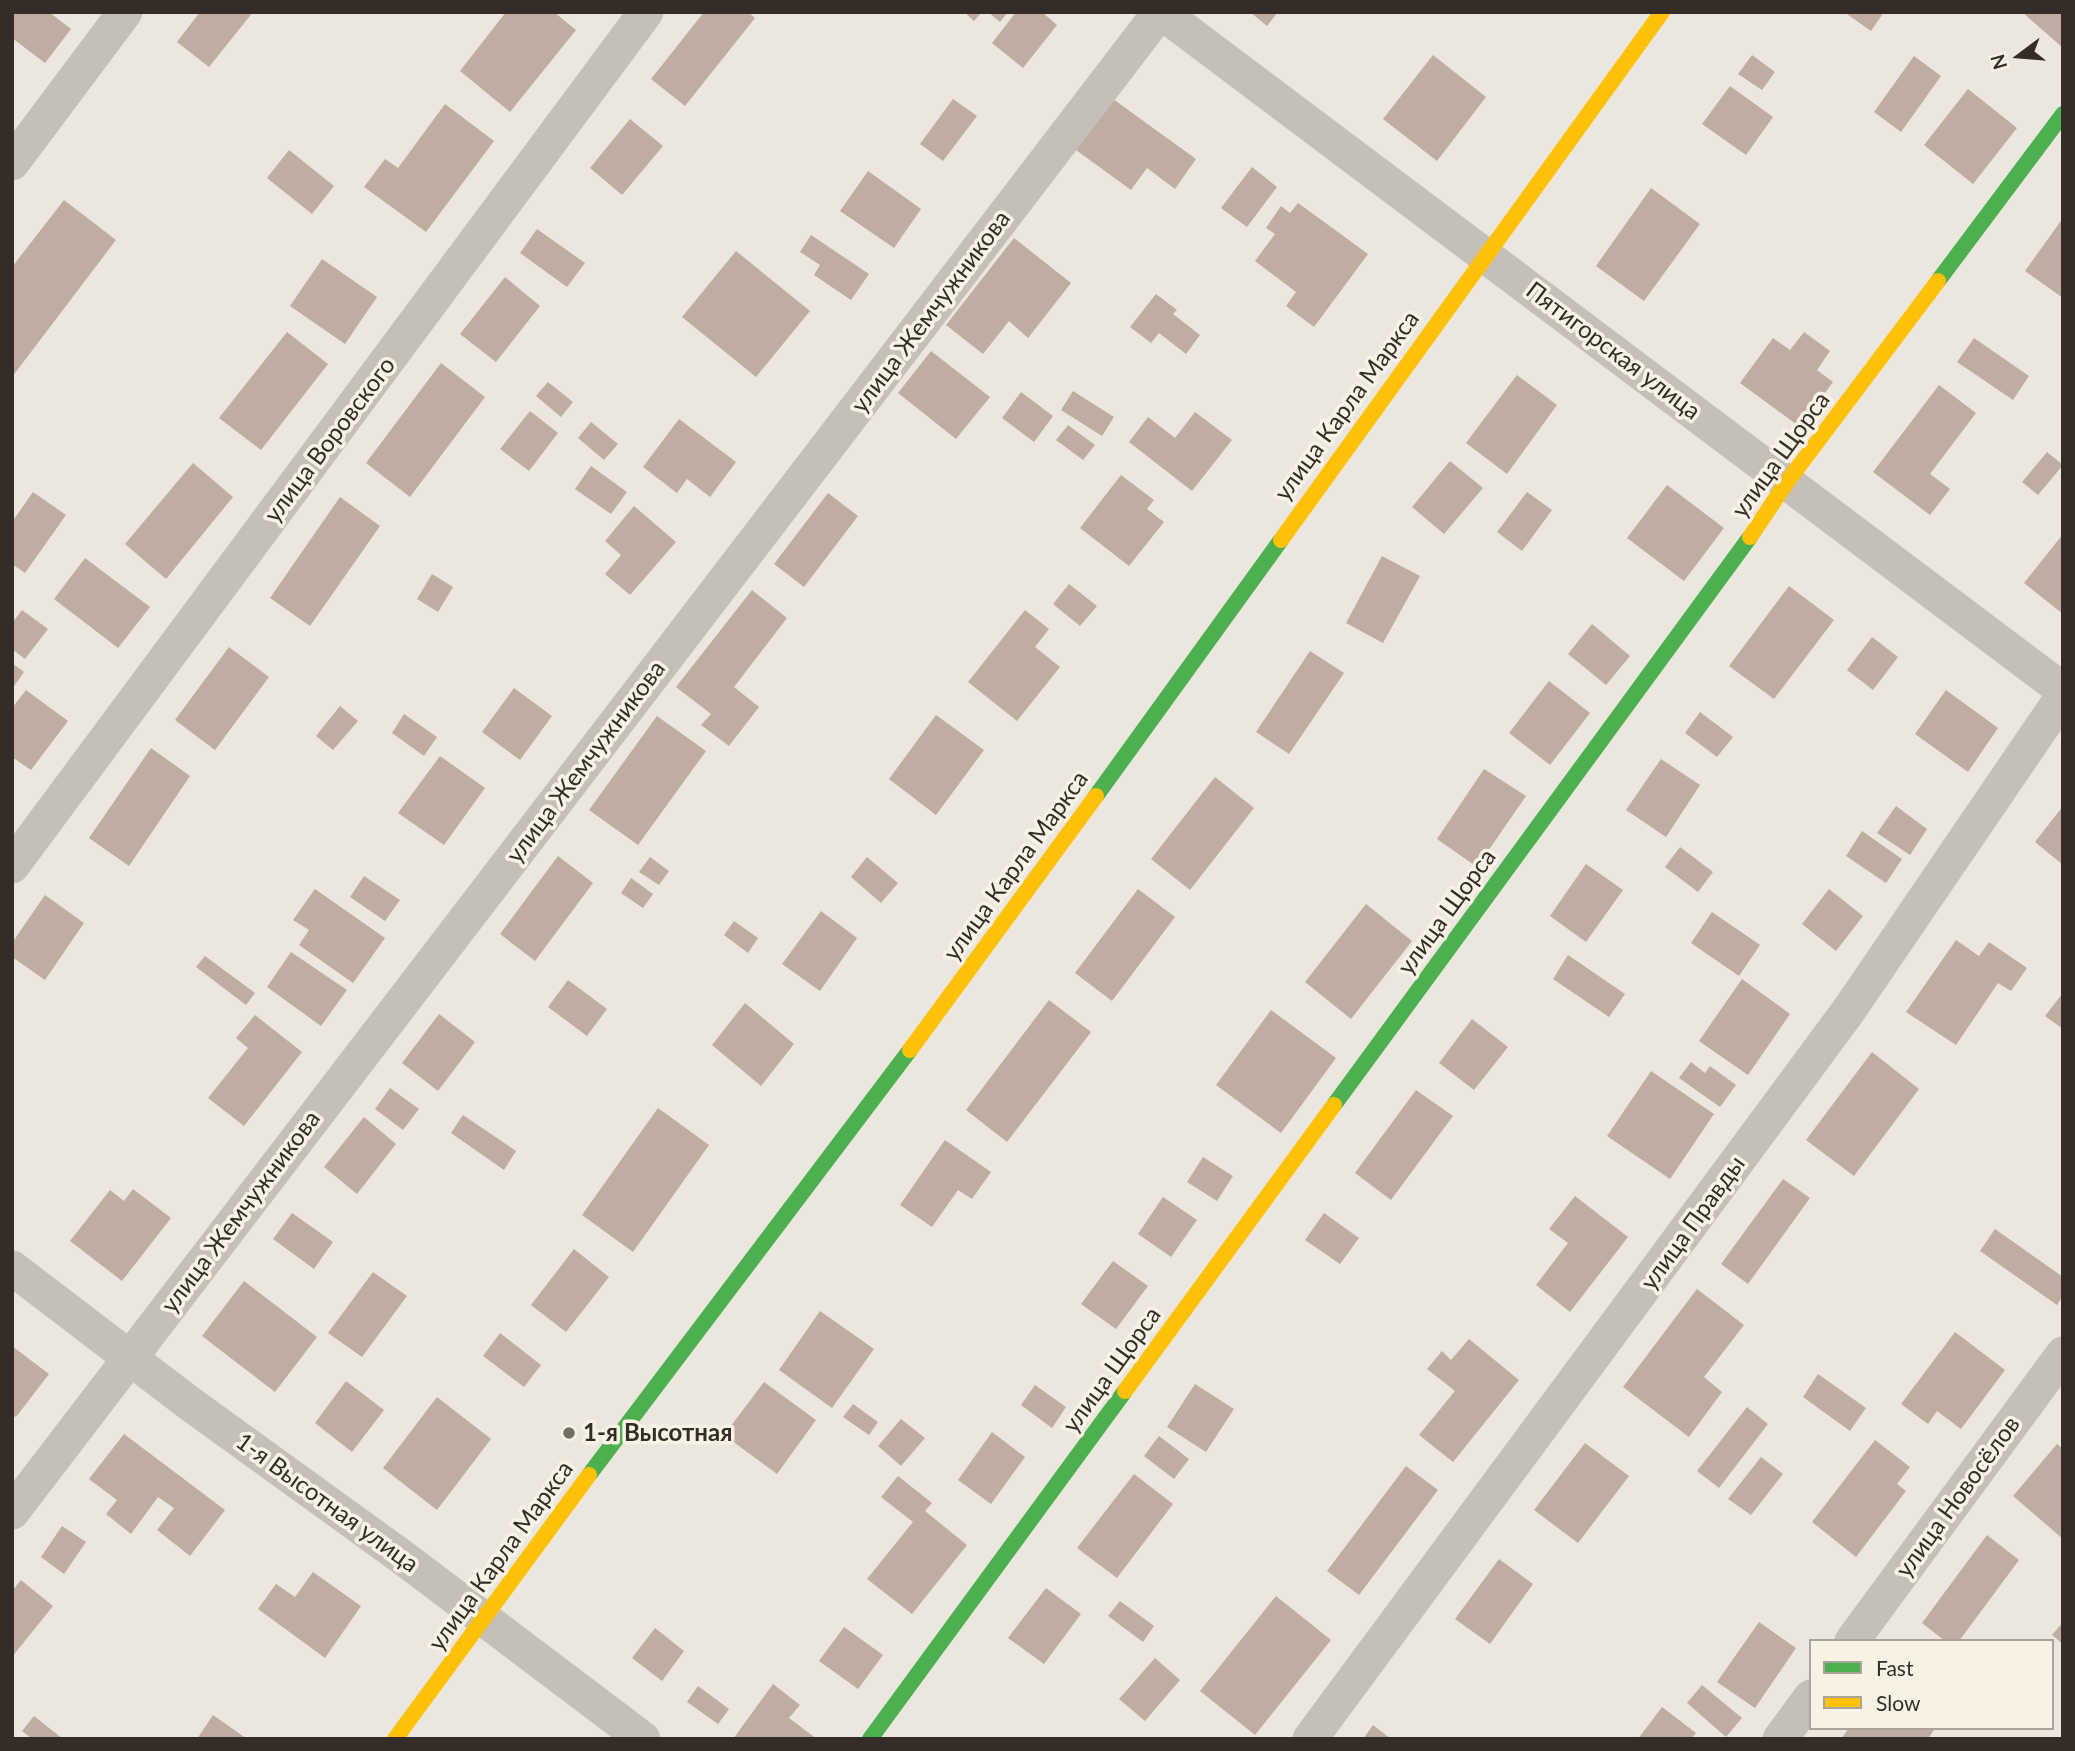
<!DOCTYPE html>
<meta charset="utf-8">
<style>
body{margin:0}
#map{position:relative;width:2075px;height:1751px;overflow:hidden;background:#ebe7de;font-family:Lato,sans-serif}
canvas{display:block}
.frame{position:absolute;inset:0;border:14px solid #342c26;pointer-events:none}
.legend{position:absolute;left:1809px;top:1639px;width:245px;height:91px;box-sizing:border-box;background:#f9f2e4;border:2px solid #aaa398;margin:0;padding:9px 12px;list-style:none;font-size:21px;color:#342c26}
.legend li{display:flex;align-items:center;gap:14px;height:35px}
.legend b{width:35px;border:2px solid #aaa398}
.north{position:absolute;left:1984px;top:21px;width:70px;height:70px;-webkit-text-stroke:5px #f9f2e4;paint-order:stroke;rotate:254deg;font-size:19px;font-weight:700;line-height:28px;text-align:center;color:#342c26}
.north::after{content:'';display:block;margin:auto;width:24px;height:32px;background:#342c26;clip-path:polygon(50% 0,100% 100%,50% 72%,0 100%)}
</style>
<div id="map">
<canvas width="2075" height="1751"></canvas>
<div class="frame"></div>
<ul class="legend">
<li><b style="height:9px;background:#4caf50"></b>Fast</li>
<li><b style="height:9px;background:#ffc107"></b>Slow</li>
</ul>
<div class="north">N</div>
</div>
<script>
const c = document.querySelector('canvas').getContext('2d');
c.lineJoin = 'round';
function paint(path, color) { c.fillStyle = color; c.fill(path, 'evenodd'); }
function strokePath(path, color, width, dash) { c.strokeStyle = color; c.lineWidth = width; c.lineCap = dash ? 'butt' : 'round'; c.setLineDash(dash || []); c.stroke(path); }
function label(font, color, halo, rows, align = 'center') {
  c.font = font + ' Lato,sans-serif'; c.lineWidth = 7; c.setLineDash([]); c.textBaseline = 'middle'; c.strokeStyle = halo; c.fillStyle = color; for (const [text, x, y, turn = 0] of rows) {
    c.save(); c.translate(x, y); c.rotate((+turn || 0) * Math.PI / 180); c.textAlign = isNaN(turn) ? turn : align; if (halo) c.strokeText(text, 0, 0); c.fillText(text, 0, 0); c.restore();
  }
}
paint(new Path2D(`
 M12,12h37l22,17 -26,34 -33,-25z
 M200,12h53l-44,55 -32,-25z
 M506,12h48l22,18 -66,82 -50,-41z
 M704,12h44l7,6 -70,88 -34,-27z
 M964,12h18l-8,9z
 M988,12h20l-8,10z
 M1016,12h26l15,13 -34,43 -31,-25z
 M1250,12h28l-11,14z
 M1844,12h40l-13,19z
 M2022,12h41v36z
 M1433,55l53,42 -49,64 -54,-42z
 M1752,55l23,17 -13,18 -24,-16z
 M1914,56l27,20 -40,56 -27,-20z
 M1730,86l43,31 -27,38 -44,-31z
 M1968,89l49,39 -44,56 -49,-39z
 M953,99l24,17 -34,45 -23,-17z
 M1113,99l83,60 -21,30 -28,-21 -16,22 -55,-40z
 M445,104l49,37 -68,91 -62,-45 21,-28 13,9z
 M630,119l33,27 -41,49 -32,-27z
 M289,150l45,36 -22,28 -45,-36z
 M1252,167l25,20 -30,40 -26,-19z
 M868,171l53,38 -27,39 -54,-37z
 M1651,188l49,36 -56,77 -48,-35z
 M64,200l52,40 -104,137v-110z
 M1298,203l70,51 -54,73 -28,-21 10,-14 -41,-31 20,-27 -9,-6 15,-22 9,7z
 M2063,218v80l-38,-27z
 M537,229l48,34 -18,24 -47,-34z
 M811,235l58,39 -18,26 -37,-25 6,-10 -20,-13z
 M1014,238l57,45 -43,55 -19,-17 -26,33 -37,-29z
 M736,251l74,60 -54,66 -74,-60z
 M322,259l55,38 -32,47 -55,-38z
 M505,277l35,29 -44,56 -36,-28z
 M1156,294l21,16 -4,4 27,21 -14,19 -27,-21 -8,10 -21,-16z
 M287,332l41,32 -67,86 -42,-32z
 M1804,332l26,19 -13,19 16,12 -33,45 -60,-44 33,-45 17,12z
 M1974,338l55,38 -16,24 -56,-38z
 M931,351l59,46 -34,42 -58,-46z
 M441,363l44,34 -75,100 -44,-34z
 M1517,375l40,30 -50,69 -41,-31z
 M548,382l25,20 -12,15 -25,-21z
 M1939,385l37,28 -46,61 20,15 -20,26 -57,-43z
 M1073,391l41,26 -12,19 -41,-26z
 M1021,392l32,24 -19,26 -32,-24z
 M530,411l28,22 -29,38 -29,-22z
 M1195,412l37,28 -40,51 -63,-49 19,-25 27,21z
 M679,419l57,43 -26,35 -23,-18 -10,14 -34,-26z
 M591,422l27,22 -14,16 -26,-22z
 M1068,425l27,20 -12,15 -27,-20z
 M2047,452l16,13 -25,30 -16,-13z
 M1450,461l33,27 -39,46 -32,-27z
 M193,463l40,34 -67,82 -41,-35z
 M591,466l36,26 -16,22 -36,-25z
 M1121,475l33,25 -7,9 17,13 -35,44 -49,-38z
 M1667,485l57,43 -40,53 -57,-43z
 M33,492l33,23 -41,58 -13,-9v-42z
 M1527,492l25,18 -30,41 -25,-19z
 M828,493l30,23 -54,71 -30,-23z
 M340,497l40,29 -70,100 -40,-28z
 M634,506l42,36 -46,53 -25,-21 16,-19 -16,-14z
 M2063,534v80l-39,-31z
 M1382,556l38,20 -37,67 -37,-20z
 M85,558l65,49 -32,41 -64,-49z
 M432,574l21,13 -15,25 -21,-13z
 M1069,584l28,22 -17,20 -27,-22z
 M1789,586l45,34 -60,79 -45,-33z
 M752,590l35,28 -53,69 25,20 -30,39 -28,-21 10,-11 -35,-27z
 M22,610l26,19 -23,30 -13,-10v-26z
 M1025,610l24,19 -14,18 25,20 -43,54 -49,-39z
 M1592,624l38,32 -24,29 -38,-31z
 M1872,637l26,20 -25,33 -26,-20z
 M229,647l40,30 -54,73 -40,-30z
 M1310,651l34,22 -55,81 -33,-22z
 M12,663l12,9 -12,17z
 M1549,681l41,32 -40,52 -41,-32z
 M514,688l38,28 -32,44 -38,-28z
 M26,690l42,31 -37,49 -19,-13v-49z
 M1946,690l52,38 -30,44 -53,-38z
 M340,706l18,15 -25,29 -17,-14z
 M1700,712l33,25 -16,20 -32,-24z
 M404,714l33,23 -13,19 -32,-23z
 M936,715l48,35 -48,65 -47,-36z
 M657,716l49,35 -68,94 -49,-35z
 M151,748l39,28 -61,90 -40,-28z
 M440,756l45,32 -41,57 -46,-32z
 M1661,759l39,26 -34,52 -40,-27z
 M1484,769l42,27 -49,71 -40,-28z
 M1215,777l39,31 -64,82 -39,-31z
 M1896,806l31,23 -17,26 -33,-22z
 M2063,806v59l-28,-23z
 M1862,831l40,28 -16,24 -40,-27z
 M1680,847l33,25 -15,20 -33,-25z
 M558,856l35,27 -58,78 -35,-27z
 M650,857l19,14 -10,14 -20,-13z
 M867,857l31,26 -17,20 -30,-26z
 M1586,864l37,26 -37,52 -36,-26z
 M364,876l36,24 -15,21 -35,-24z
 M631,878l22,16 -10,14 -22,-15z
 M315,889l70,49 -32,45 -54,-38 10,-15 -16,-10z
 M1138,889l37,28 -63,84 -37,-28z
 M1829,889l34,27 -27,35 -34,-27z
 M45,895l39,28 -39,57 -33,-23v-14z
 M1366,904l46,37 -61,78 -46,-37z
 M821,911l36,27 -37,53 -38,-27z
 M1712,912l48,33 -21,31 -48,-33z
 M734,921l24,17 -10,15 -24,-18z
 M1956,940l23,16 10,-14 38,26 -16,23 -13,-8 -42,62 -50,-33z
 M291,952l56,38 -26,36 -54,-39z
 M1568,955l57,39 -16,23 -56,-38z
 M205,956l50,37 -9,12 -50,-38z
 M1742,979l48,35 -42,61 -49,-34z
 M568,980l39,29 -20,27 -39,-29z
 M2063,993v36l-18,-13z
 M1049,1000l42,32 -84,110 -41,-32z
 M745,1003l49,41 -33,42 -49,-41z
 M1271,1010l65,48 -55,75 -65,-48z
 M439,1014l36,28 -37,49 -36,-28z
 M255,1015l47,37 -58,74 -36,-28 40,-50 -12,-10z
 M1472,1019l36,28 -34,43 -35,-27z
 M1872,1052l47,37 -65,87 -48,-36z
 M1691,1062l14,11 5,-7 26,19 -16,22 -41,-29z
 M1651,1071l63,43 -44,65 -63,-43z
 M390,1088l29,21 -16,21 -28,-21z
 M1416,1090l37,26 -62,84 -36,-27z
 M658,1108l51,37 -76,107 -51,-37z
 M463,1115l53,36 -12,19 -53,-37z
 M364,1117l32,27 -39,50 -33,-27z
 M945,1140l46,32 -19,27 -14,-9 -26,37 -32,-22z
 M1203,1157l30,19 -16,25 -30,-19z
 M1783,1179l27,19 -62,86 -27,-20z
 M133,1189l38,29 -49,63 -52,-40 40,-51 14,11z
 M1575,1196l53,41 -58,75 -34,-27 32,-42 -19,-14z
 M1163,1197l34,23 -26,37 -33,-23z
 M292,1213l41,29 -19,27 -41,-30z
 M1324,1213l35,25 -19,26 -35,-24z
 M1995,1229l68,48v19l-6,9 -77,-54z
 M574,1249l35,28 -43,55 -35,-27z
 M1113,1261l35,25 -32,43 -35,-25z
 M373,1272l34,24 -45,61 -34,-24z
 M244,1281l73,56 -42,55 -73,-56z
 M1697,1289l47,36 -40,52 18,15 -33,45 -66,-50z
 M820,1311l54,38 -42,59 -53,-38z
 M1955,1332l50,38 -44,59 -24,-18 -9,13 -27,-20z
 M500,1333l41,32 -17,22 -41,-31z
 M1469,1339l50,41 -66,82 -34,-27 36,-44 -28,-22 15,-18 9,9z
 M12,1346l37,28 -33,43 -4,-2z
 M1818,1374l48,34 -16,23 -47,-34z
 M346,1381l38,29 -32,42 -37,-29z
 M764,1382l52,38 -39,54 -53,-39z
 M1195,1384l39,25 -28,43 -39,-25z
 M1035,1385l31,22 -14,21 -31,-23z
 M437,1397l54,42 -54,71 -54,-42z
 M853,1404l25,18 -9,13 -26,-18z
 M1747,1407l21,17 -49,64 -22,-17z
 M901,1419l24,19 -24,28 -23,-20z
 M992,1432l33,25 -34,47 -33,-24z
 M124,1434l101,76 -35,46 -33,-26 17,-22 -16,-11 -27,37 -25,-20 11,-14 -28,-21z
 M1159,1436l30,23 -15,20 -30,-23z
 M1875,1440l35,27 -13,17 9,7 -50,66 -44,-35z
 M1585,1443l44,33 -51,67 -44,-33z
 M2057,1444l6,5v90l-50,-43z
 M1761,1457l22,17 -32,41 -23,-16z
 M1406,1466l32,24 -79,105 -32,-24z
 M1134,1474l39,30 -56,74 -40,-30z
 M898,1476l34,27 -7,8 42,34 -55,69 -45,-35 46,-57 -32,-25z
 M62,1526l24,16 -22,32 -23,-17z
 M1987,1535l32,25 -60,81h-14l-23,-18z
 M1499,1559l34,25 -43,60 -35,-25z
 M313,1572l48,34 -36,52 -67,-49 18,-25 19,13z
 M21,1580l32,26 -41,51v-66z
 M1046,1588l35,26 -37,50 -36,-26z
 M1276,1596l55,44 -76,95 -55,-44z
 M1120,1601l34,25 -11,16 -35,-26z
 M1759,1622l37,26 -41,60 -38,-26z
 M2063,1622v22l-11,-9z
 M844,1627l39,28 -25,34 -39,-28z
 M655,1628l29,23 -22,30 -30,-23z
 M1155,1658l25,22 -35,41 -26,-22z
 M773,1684l27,21 -11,13 28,21h-84z
 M1702,1685l40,33 -16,19 -39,-34z
 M698,1686l31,23 -11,15 -31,-22z
 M1662,1707l34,26 -5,6h-53z
 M213,1715l34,24h-50z
 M34,1716l29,23h-31l-10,-8z
 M1373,1725l18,14h-28z
 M1849,1728h82l3,2 -6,9h-87z`), '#beada0');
strokePath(new Path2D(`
 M1161,12l902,678
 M12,163l113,-151
 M12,866l634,-854
 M12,1268l177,135 213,154 241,182
 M12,1512l1148,-1500
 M1852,1641l211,-287
 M1310,1739l539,-729 214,-314
 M1780,1739l31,-42`), '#c4bfb7', 35);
strokePath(new Path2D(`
 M1938,281l125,-167
 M1096,796l185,-256
 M1334,1105l416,-568
 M589,1475l321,-425
 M870,1739l255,-348`), '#4caf50', 16);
strokePath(new Path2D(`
 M1750,537l37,-55 151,-201
 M1281,540l381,-528
 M910,1050l186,-254
 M1125,1391l209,-286
 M395,1739l194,-264`), '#ffc107', 16);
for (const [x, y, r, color] of [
 [569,1433,7,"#746d66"]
]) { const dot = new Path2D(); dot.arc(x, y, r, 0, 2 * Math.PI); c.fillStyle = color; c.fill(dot); strokePath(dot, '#f9f2e4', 2.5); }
label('24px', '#342c26', '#f9f2e4', [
 ["улица Жемчужникова",931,312,-53],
 ["Пятигорская улица",1613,351,37],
 ["улица Карла Маркса",1347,406,-54],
 ["улица Воровского",330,440,-53],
 ["улица Щорса",1781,455,-54],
 ["улица Жемчужникова",586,762,-53],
 ["улица Карла Маркса",1016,866,-54],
 ["улица Щорса",1447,912,-54],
 ["улица Жемчужникова",241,1212,-53],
 ["улица Правды",1693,1223,-54],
 ["улица Щорса",1112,1370,-54],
 ["улица Новосёлов",1958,1497,-54],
 ["1-я Высотная улица",327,1503,36],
 ["улица Карла Маркса",501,1556,-54]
]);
label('bold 24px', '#342c26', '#f9f2e4', [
 ["1-я Высотная",583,1433]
], 'left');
</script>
